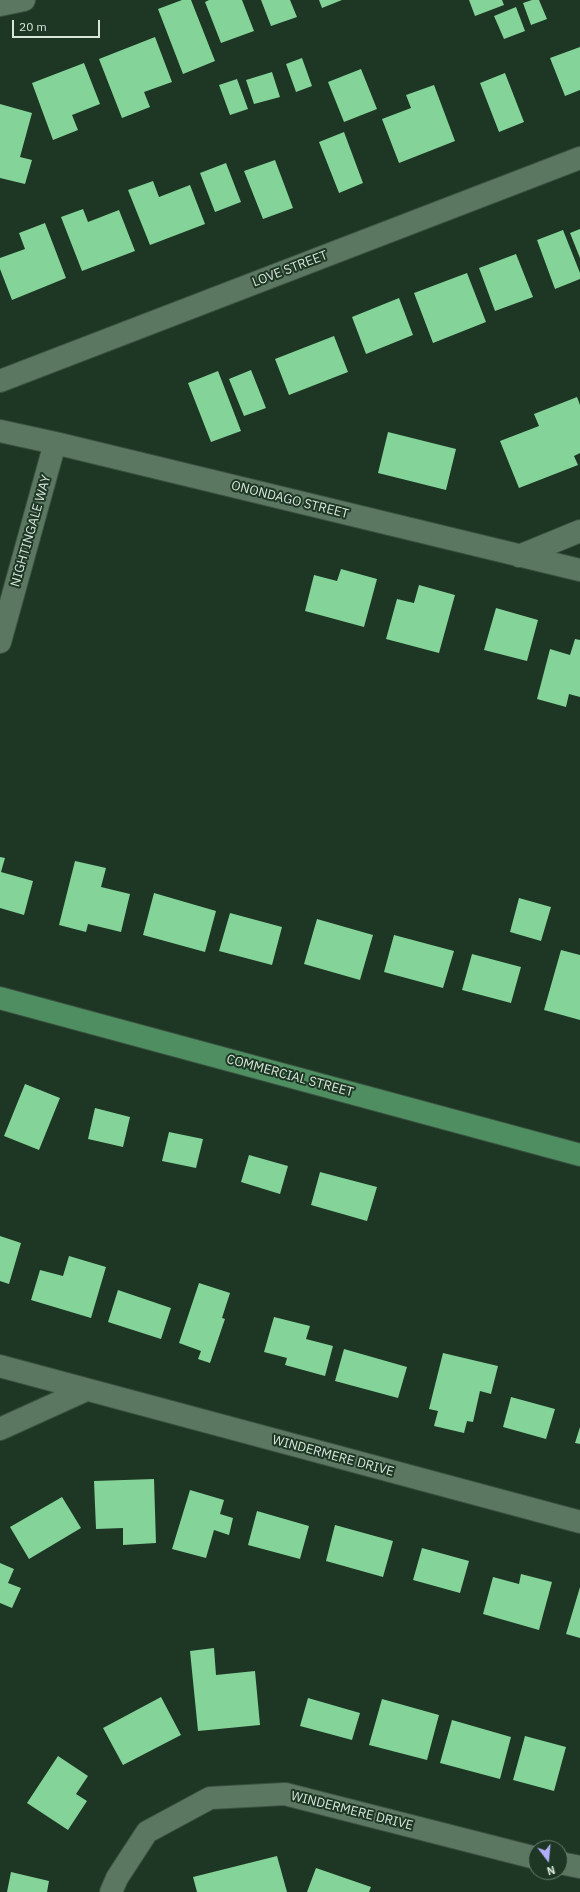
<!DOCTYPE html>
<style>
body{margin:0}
#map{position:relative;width:580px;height:1892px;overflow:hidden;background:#1d3724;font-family:"IBM Plex Sans",sans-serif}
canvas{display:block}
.north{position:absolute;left:528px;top:1840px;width:40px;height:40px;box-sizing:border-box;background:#1d3724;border:1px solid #677d6c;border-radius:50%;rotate:164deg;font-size:11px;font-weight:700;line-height:16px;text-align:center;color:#d6e6d9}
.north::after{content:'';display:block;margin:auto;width:14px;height:18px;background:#b0aefa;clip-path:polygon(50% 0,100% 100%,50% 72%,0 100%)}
.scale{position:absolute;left:12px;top:20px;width:88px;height:18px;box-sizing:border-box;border:2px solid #d6e6d9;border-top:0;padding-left:5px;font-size:12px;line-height:14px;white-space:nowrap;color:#d6e6d9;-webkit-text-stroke:3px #1d3724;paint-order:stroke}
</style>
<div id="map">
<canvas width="580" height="1892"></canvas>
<div class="north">N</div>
<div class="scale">20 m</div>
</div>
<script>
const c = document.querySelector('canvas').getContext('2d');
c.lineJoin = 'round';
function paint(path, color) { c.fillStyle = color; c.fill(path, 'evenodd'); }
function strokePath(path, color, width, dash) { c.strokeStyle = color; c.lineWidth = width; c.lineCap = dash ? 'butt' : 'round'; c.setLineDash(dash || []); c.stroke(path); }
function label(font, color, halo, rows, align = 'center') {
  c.font = font + ' "IBM Plex Sans",sans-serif'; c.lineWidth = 4; c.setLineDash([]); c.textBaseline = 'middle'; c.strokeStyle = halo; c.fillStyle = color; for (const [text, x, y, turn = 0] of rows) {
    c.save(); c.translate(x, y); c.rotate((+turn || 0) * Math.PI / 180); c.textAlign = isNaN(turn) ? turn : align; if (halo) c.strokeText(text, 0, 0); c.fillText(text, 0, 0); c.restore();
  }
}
paint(new Path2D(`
 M182,0h9l24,61 -32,13 -25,-65z
 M209,0h33l12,31 -33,12 -16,-41z
 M261,0h29l7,17 -26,9z
 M319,0h23l-20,8z
 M469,0h33l2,5 -29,11z
 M532,0h7l8,19 -16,6 -8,-22z
 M516,7l9,24 -21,8 -10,-23z
 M155,37l17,45 -28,10 6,15 -28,11 -23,-59z
 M580,47v43l-15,6 -15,-38z
 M302,58l10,28 -16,6 -10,-28z
 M84,63l16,41 -28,11 6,15 -25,10 -21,-57z
 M361,69l16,40 -33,13 -16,-40z
 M272,72l8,25 -26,7 -8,-24z
 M505,73l19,49 -25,10 -19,-49z
 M237,79l11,30 -18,6 -11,-30z
 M434,85l21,56 -56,22 -17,-44 29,-11 -5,-13z
 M0,104l32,9 -12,44 12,3 -7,24 -25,-6z
 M344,132l19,51 -24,10 -20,-51z
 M275,160l18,48 -30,11 -19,-48z
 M226,163l15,39 -26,10 -15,-39z
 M153,181l6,16 31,-12 15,39 -55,21 -22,-55z
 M83,209l5,13 31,-12 16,41 -53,20 -21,-54z
 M45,223l21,55 -54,22 -12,-31v-11l25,-9 -6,-16z
 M580,229v29l-10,-25z
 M563,230l17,43v6l-25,10 -18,-49z
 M516,254l17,43 -38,14 -16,-43z
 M467,273l19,49 -53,21 -19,-50z
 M399,298l14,37 -47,19 -14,-37z
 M334,336l14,36 -59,23 -14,-36z
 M251,370l15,38 -22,8 -15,-37z
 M218,371l23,60 -30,11 -23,-59z
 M577,397l3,8v48l-6,3 4,9 -59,23 -19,-47 39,-15 -5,-12z
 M388,432l68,17 -10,41 -68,-17z
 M341,569l36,10 -13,48 -59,-16 9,-36 23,6z
 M419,585l36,10 -16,58 -53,-14 11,-40 17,4z
 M496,608l42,12 -11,41 -43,-11z
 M575,639l5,1v57l-11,-3 -3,13 -29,-8 13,-50 20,6z
 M0,857l5,1 -4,14 32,9 -9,34 -24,-7z
 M75,861l31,7 -5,19 29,7 -9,38 -33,-8 -2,8 -27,-7z
 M154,893l62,18 -11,41 -62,-17z
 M519,898l32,9 -10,34 -31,-9z
 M230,913l52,14 -10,38 -53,-14z
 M317,919l56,16 -13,45 -56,-16z
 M394,935l60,16 -11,37 -59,-16z
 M561,950l19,5v65l-36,-10z
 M472,954l49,13 -10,36 -49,-13z
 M25,1084l35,14 -21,52 -35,-14z
 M95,1108l35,9 -7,30 -35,-8z
 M169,1132l34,7 -7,29 -34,-7z
 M249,1155l39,11 -8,28 -39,-12z
 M320,1172l57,15 -10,34 -56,-16z
 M0,1236l21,7 -12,41 -9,-3z
 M69,1256l37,11 -15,51 -60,-18 9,-30 23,6z
 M199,1283l31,10 -8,25 3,1 -15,44 -12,-4 3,-8 -22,-8z
 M118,1290l53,18 -10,31 -53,-17z
 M274,1317l36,9 -4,13 27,7 -8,30 -40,-11 2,-7 -23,-6z
 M344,1349l63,18 -9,31 -63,-17z
 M443,1353l55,13 -7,28 -11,-3 -7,31 -6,-1 -3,12 -30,-7 4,-15 -9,-2z
 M511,1397l44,12 -9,30 -43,-12z
 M580,1427v17l-5,-1z
 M154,1479l2,64 -33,2v-17l-27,1 -2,-48z
 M190,1490l34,10 -4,14 13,4 -4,17 -15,-5 -8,28 -34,-9z
 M62,1497l19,31 -52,31 -19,-32z
 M257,1511l52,15 -9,33 -52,-14z
 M335,1525l58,16 -10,36 -57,-16z
 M422,1548l47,13 -9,32 -47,-13z
 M0,1563l14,6 -6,14 13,5 -9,20 -12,-5z
 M521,1574l31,8 -13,48 -56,-16 10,-37 26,7z
 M580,1587v51l-14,-4z
 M214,1648l2,27 39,-4 5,54 -62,6 -8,-80z
 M161,1697l20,38 -58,30 -20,-37z
 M308,1698l52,15 -8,27 -52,-14z
 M382,1699l57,16 -12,45 -58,-15z
 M452,1720l59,17 -11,42 -60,-16z
 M525,1736l41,11 -12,44 -41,-11z
 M58,1756l30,20 -12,18 11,7 -19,29 -41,-27z
 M277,1856l10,36h-90l-4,-15z
 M316,1868l55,19 -2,5h-62z
 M11,1872l38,9 -2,11h-40z`), '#84d398');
const minor = new Path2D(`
 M0,5l24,-5
 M0,381l580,-223
 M0,431l55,12 525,127
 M519,556l61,-25
 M0,642l55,-199
 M0,1366l580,156
 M0,1429l86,-39
 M560,1863l20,4
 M111,1892l6,-14 30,-46 63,-34 75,-4 251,64`);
const major = new Path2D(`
 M0,998l580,157`);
strokePath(minor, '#3b5241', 24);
strokePath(major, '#3b5241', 24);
strokePath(minor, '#5b7761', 22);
strokePath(major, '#4e8e60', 22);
label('13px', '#d6e6d9', '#1d3724', [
 ["LOVE STREET",290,269,-21],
 ["ONONDAGO STREET",290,500,14],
 ["NIGHTINGALE WAY",31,531,-74],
 ["COMMERCIAL STREET",290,1076,15],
 ["WINDERMERE DRIVE",333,1456,15],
 ["WINDERMERE DRIVE",352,1811,14]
]);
</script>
